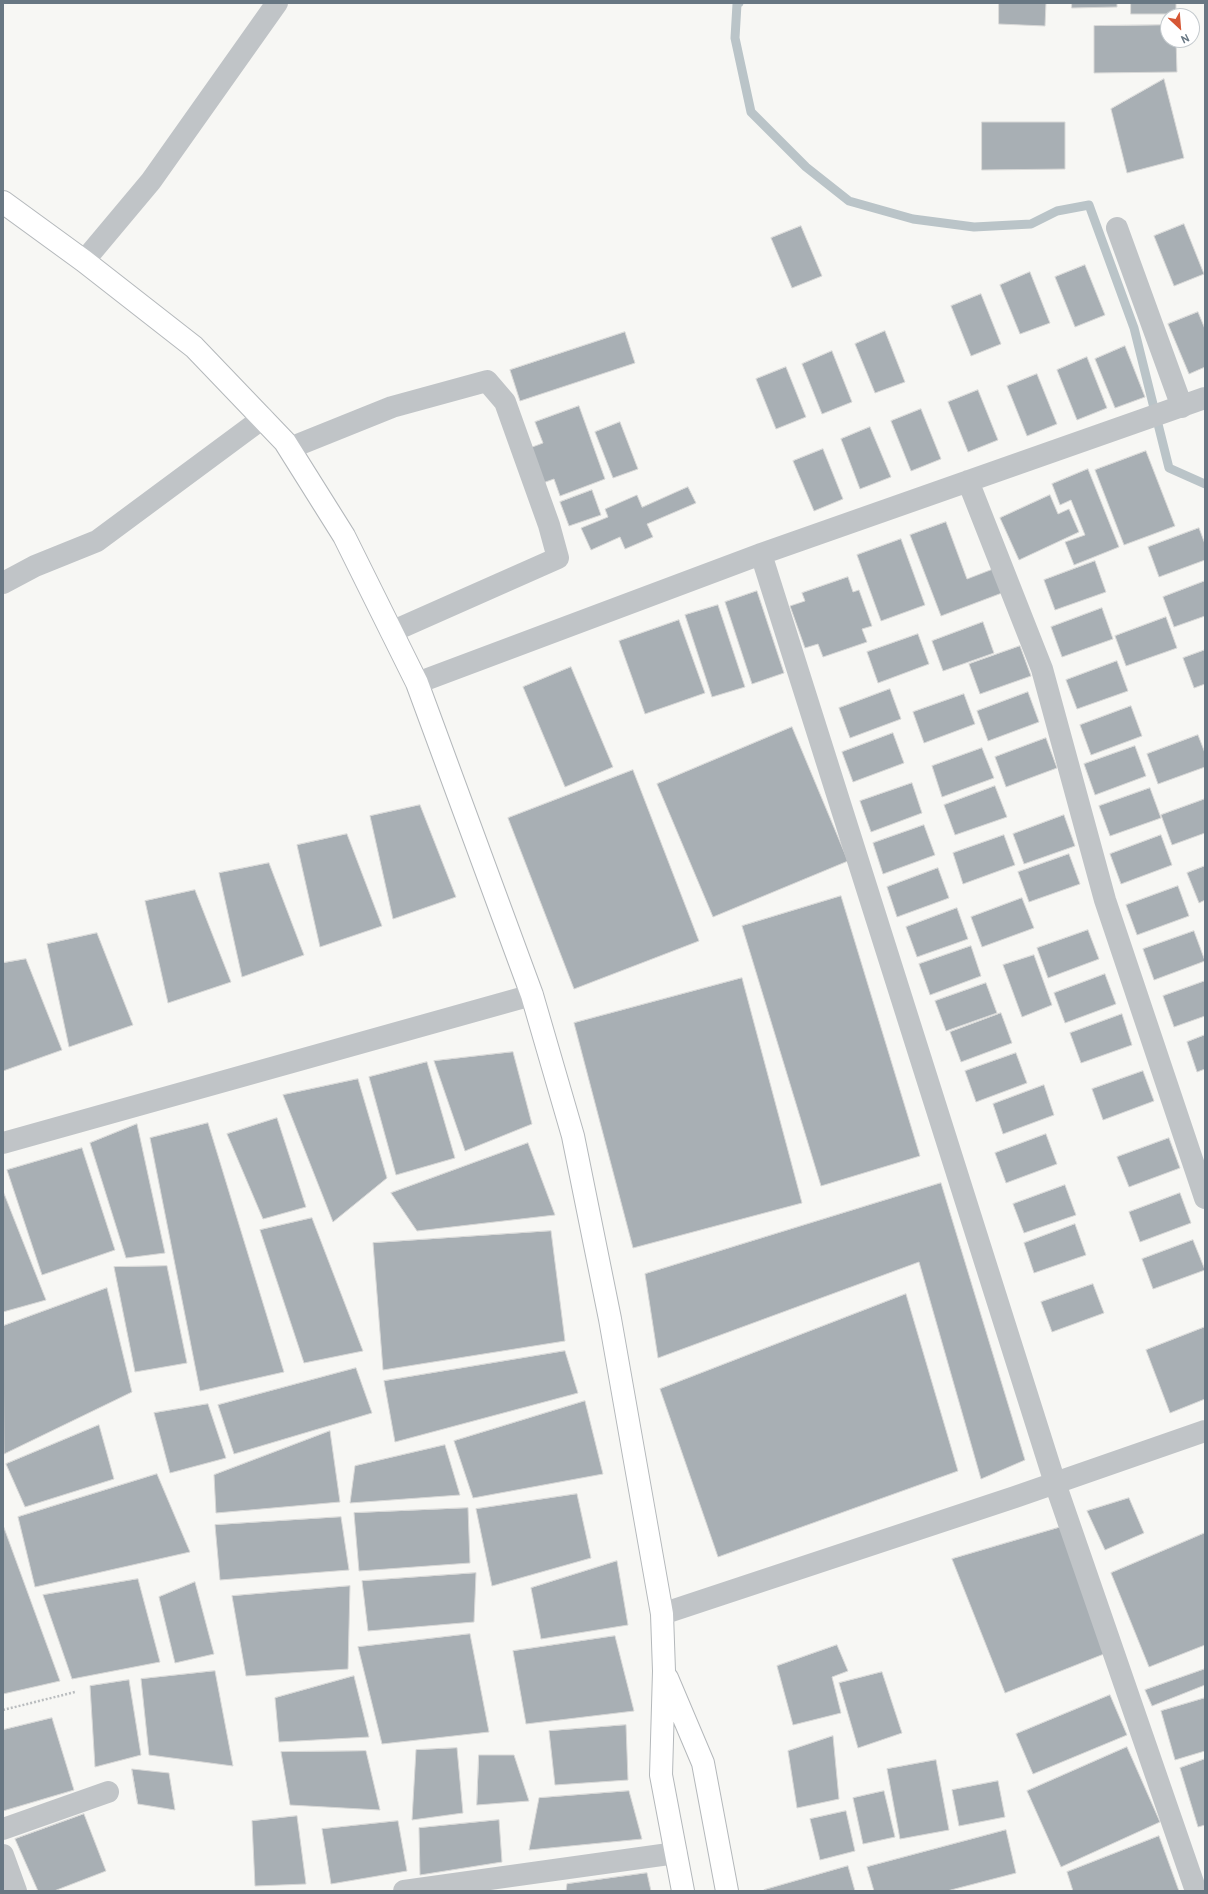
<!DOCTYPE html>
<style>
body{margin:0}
#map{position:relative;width:1208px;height:1894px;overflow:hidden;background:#f7f7f4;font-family:Overpass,sans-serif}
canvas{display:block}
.frame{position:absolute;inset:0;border:4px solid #687783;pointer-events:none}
.north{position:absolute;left:1160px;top:8px;width:40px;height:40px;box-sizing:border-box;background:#fff;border:1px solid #c3c9cd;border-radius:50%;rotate:154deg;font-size:11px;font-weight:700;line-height:16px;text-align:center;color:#687783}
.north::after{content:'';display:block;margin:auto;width:14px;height:18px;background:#d65735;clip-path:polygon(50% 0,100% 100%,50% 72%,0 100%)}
</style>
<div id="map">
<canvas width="1208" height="1894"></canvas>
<div class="frame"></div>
<div class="north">N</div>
</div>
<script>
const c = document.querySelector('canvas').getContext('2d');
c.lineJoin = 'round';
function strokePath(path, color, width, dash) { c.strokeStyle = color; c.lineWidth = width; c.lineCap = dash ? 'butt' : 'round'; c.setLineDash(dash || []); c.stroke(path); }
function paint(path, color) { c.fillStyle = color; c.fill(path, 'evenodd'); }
strokePath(new Path2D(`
 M739,3l-2,1 -2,34 16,74 55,55 43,34 64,18 61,8 57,-3 26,-13 32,-6 45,123 35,140 36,16`), '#bac4c8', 9);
const building = new Path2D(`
 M999,3h47l-1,23 -46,-2z
 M1072,3h45v4l-45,1z
 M1131,3h45v11h-45z
 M1168,25v15h8l1,32 -83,1v-47z
 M1164,79l20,79 -57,15 -16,-64z
 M982,122h83v47l-83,1z
 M1184,224l20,50 -30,12 -20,-50z
 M801,226l21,50 -30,12 -21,-50z
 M1085,265l20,50 -30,12 -20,-50z
 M1030,272l20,51 -30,11 -20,-49z
 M981,294l20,50 -30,12 -20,-50z
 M1198,312l7,17v38l-16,7 -21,-50z
 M885,331l20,51 -30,11 -20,-49z
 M625,332l10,31 -115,38 -10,-31z
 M1125,346l20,51 -30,11 -20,-49z
 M832,351l20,51 -30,12 -20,-50z
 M1087,357l20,51 -30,12 -20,-50z
 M786,367l20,50 -30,12 -20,-50z
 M1037,374l20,50 -30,12 -20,-50z
 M978,390l20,50 -30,12 -20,-50z
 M579,406l26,73 -45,17 -6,-17 -14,5 -13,-35 16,-6 -8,-21z
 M921,409l20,50 -30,12 -20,-50z
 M620,422l18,47 -25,9 -18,-46z
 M870,427l21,50 -31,12 -19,-50z
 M823,449l20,50 -29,12 -21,-50z
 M1146,451l29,75 -51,19 -29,-75z
 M1088,469l31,78 -45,18 -9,-23 20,-7 -14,-35 -11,5 -8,-21z
 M688,487l8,16 -49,21 6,13 -28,12 -5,-12 -29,13 -10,-22 27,-11 -3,-8 32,-14 5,12z
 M592,490l9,25 -32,11 -9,-24z
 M1050,495l8,19 11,-5 10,23 -60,28 -19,-42z
 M946,522l21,57 26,-10 9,24 -61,23 -31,-81z
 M1199,528l6,16v16l-46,17 -11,-30z
 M901,539l24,66 -44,16 -24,-66z
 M1095,561l11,31 -51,18 -11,-30z
 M848,577l5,15 6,-2 13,36 -10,3 5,13 -44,15 -5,-13 -13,4 -15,-42 15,-5 -3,-8z
 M1205,581v35l-31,11 -11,-30z
 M757,591l27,82 -32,11 -27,-82z
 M718,605l27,82 -33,10 -27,-82z
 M1102,608l11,31 -51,18 -11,-30z
 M1166,617l11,31 -51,18 -11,-30z
 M679,620l26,73 -60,21 -26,-73z
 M983,622l11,31 -51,18 -11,-30z
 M918,634l11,30 -51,19 -11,-31z
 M1020,646l11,30 -51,18 -11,-30z
 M1205,650v34l-11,4 -11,-30z
 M1117,661l11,30 -51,18 -11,-29z
 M571,667l42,100 -48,20 -42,-100z
 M890,689l11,30 -51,19 -11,-30z
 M1028,692l11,30 -51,19 -11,-30z
 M964,694l11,30 -51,19 -11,-31z
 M1131,706l11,30 -51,19 -11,-30z
 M792,727l56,134 -135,56 -56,-133z
 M893,733l11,30 -51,19 -11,-30z
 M1198,735l7,18v14l-47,17 -11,-30z
 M1046,738l11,30 -51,19 -11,-30z
 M1135,746l11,30 -51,19 -11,-31z
 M982,748l12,30 -52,19 -10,-31z
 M633,770l66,171 -125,48 -66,-171z
 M912,783l10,30 -51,19 -11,-31z
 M995,786l12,31 -52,18 -11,-30z
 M1150,788l11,30 -51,18 -11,-30z
 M1205,799v34l-33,12 -11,-30z
 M420,805l36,92 -63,22 -23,-103z
 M1064,815l11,31 -51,18 -11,-30z
 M924,825l11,30 -52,19 -10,-31z
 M347,834l35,92 -62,21 -23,-102z
 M1004,835l11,30 -52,19 -10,-31z
 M1161,835l11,30 -51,19 -11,-30z
 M1069,854l11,30 -51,18 -11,-30z
 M269,863l35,92 -62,22 -23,-104z
 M1205,866v34l-6,3 -12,-30z
 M938,868l11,30 -52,19 -10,-30z
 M1178,886l11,30 -52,19 -11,-30z
 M195,890l36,92 -63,21 -23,-102z
 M841,896l79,260 -99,30 -79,-260z
 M1022,898l12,30 -52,19 -11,-30z
 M957,908l11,31 -51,18 -11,-30z
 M1088,930l11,29 -51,19 -11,-30z
 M1194,931l11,30 -51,19 -11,-31z
 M97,933l36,92 -64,22 -22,-103z
 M971,946l10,30 -51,19 -11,-31z
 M1034,955l18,50 -30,12 -19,-52z
 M26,959l36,91 -59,21v-108z
 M1105,974l11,30 -51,19 -11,-30z
 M742,978l60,225 -169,45 -59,-225z
 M1205,981v35l-31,11 -11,-31z
 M986,983l11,30 -51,18 -11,-30z
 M1001,1013l11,30 -51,19 -11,-30z
 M1122,1014l10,31 -51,18 -11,-30z
 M1205,1035v34l-8,3 -10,-30z
 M513,1052l19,72 -67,27 -31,-90z
 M1016,1053l11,30 -51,19 -11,-31z
 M427,1062l28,96 -59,17 -27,-98z
 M1143,1071l11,30 -51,19 -11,-31z
 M358,1079l29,99 -54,44 -50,-127z
 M1044,1085l10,30 -51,19 -10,-30z
 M277,1118l29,89 -43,12 -36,-85z
 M208,1123l76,249 -84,19 -50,-253z
 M137,1124l28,129 -39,5 -36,-115z
 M1046,1134l11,30 -51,19 -11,-30z
 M1169,1138l11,30 -51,19 -12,-30z
 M528,1143l27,72 -138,16 -26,-38z
 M82,1148l33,102 -73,25 -35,-105z
 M941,1183l84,277 -44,19 -62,-217 -261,96 -13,-84z
 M1065,1185l11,30 -52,18 -11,-29z
 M3,1191l43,109 -43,12z
 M1180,1193l11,30 -51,19 -11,-30z
 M312,1218l51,133 -59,12 -44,-133z
 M1075,1224l11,31 -52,18 -10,-30z
 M551,1231l14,110 -182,29 -10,-127z
 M1193,1240l12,30 -52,19 -11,-30z
 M167,1266l20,97 -52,9 -21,-105z
 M1093,1284l11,29 -52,19 -11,-30z
 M107,1288l25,104 -128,62 -1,-128z
 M906,1294l52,177 -240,86 -58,-168z
 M1205,1327v72l-35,14 -24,-63z
 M565,1351l13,42 -183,49 -11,-61z
 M356,1368l16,45 -138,41 -16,-49z
 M585,1401l18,73 -130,24 -19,-57z
 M208,1404l18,54 -56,15 -16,-60z
 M99,1425l15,54 -89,28 -19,-43z
 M330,1431l10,71 -124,11 -2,-38z
 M445,1445l15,50 -110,8 5,-37z
 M157,1474l33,78 -155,35 -17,-70z
 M577,1494l14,64 -99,28 -16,-77z
 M1129,1498l15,35 -39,17 -18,-39z
 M468,1508l2,55 -111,8 -5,-58z
 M341,1517l8,53 -129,10 -5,-55z
 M3,1525l57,156 -57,13z
 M1061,1527l43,127 -99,39 -53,-134z
 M1205,1533v112l-56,22 -38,-94z
 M617,1561l11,64 -87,14 -10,-51z
 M476,1573l-2,49 -106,9 -6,-50z
 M138,1579l22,83 -88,17 -29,-84z
 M195,1582l19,72 -39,9 -16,-66z
 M350,1586l-2,83 -102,7 -14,-80z
 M470,1634l19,98 -107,12 -24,-97z
 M615,1636l19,75 -108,13 -13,-73z
 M837,1645l11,26 -16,6 9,36 -48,12 -16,-59z
 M1205,1669v16l-53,21 -7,-16z
 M215,1671l18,95 -84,-11 -8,-76z
 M882,1672l20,61 -44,15 -19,-65z
 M354,1676l15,61 -90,5 -4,-44z
 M129,1680l12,75 -46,12 -5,-81z
 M1110,1695l17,40 -94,39 -17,-40z
 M1205,1698v53l-30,9 -14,-49z
 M52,1718l22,72 -71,21v-81z
 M626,1725l2,55 -73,5 -6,-54z
 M833,1736l6,63 -42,9 -9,-57z
 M1127,1747l33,75 -99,45 -34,-76z
 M457,1748l6,65 -51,7 4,-70z
 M366,1751l14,59 -90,-5 -9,-53z
 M479,1755h35l15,46 -52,4z
 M1205,1759v66l-7,2 -18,-59z
 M936,1760l13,70 -49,9 -13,-70z
 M132,1769l37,4 6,37 -37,-6z
 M998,1781l7,36 -46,9 -7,-36z
 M629,1791l13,48 -113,11 10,-52z
 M884,1791l11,46 -32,7 -10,-46z
 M846,1811l9,40 -35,9 -10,-41z
 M84,1814l22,57 -52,20h-16l-23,-52z
 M297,1816l9,68 -51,2 -3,-65z
 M499,1820l3,42 -82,13 -1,-47z
 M398,1821l9,50 -76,13 -9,-55z
 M1006,1830l10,43 -69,18h-73l-7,-24z
 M1159,1836l20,55h-106l-6,-19z
 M848,1866l7,25h-91v-1z
 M647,1873l4,18h-85l1,-7z`);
paint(building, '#a8afb4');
strokePath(building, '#d8d8d7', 1);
const major = new Path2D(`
 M3,202l81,59 110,86 91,95 59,94 73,147 115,312 41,141 37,183 52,295 2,57 -3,104 22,116
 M667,1678l36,85 24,128`);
strokePath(major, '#b4b8bb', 24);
strokePath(new Path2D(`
 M3,1710l72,-18`), '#babdbf', 2.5, [2, 2]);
strokePath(new Path2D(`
 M1117,228l65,179
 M84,261l67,-80 126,-178
 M290,448l102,-41 95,-26 18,21 44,123 9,33 -167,74
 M968,481l74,188 63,231 100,298
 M761,554l294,929 141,408
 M3,583l32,-17 62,-25 166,-123
 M417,683l344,-129 444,-156
 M3,1143l529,-148
 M662,1614l353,-117 190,-66
 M3,1829l105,-37
 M3,1855l13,36
 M404,1891l272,-38`), '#c0c4c7', 22);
strokePath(major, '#fff', 22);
</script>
